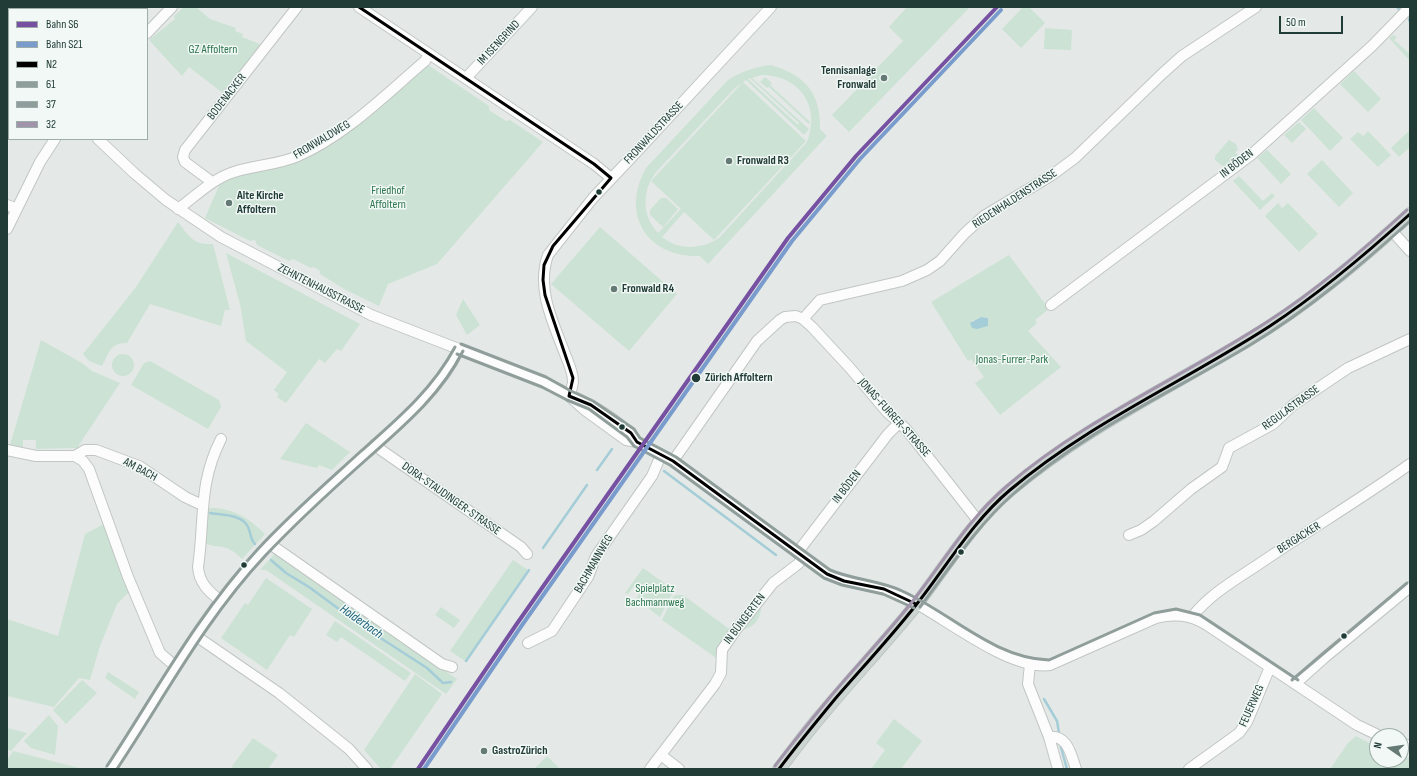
<!DOCTYPE html>
<meta charset="utf-8">
<style>
body{margin:0}
#map{position:relative;width:1417px;height:776px;overflow:hidden;background:#e4e9e7;font-family:"Sofia Sans Condensed",sans-serif}
canvas{display:block}
.frame{position:absolute;inset:0;border:8px solid #213c37;pointer-events:none}
.legend{position:absolute;left:8px;top:8px;width:140px;height:132px;box-sizing:border-box;background:#f1f8f5;border:1px solid #9eada9;margin:0;padding:5px 7px;list-style:none;font-size:12px;color:#213c37}
.legend li{display:flex;align-items:center;gap:8px;height:20px}
.legend b{width:20px;border:1px solid #9eada9}
.north{position:absolute;left:1369px;top:728px;width:40px;height:40px;box-sizing:border-box;background:#f1f8f5;border:1px solid #9eada9;border-radius:50%;rotate:283deg;font-size:11px;font-weight:700;line-height:16px;text-align:center;color:#213c37}
.north::after{content:'';display:block;margin:auto;width:14px;height:18px;background:#657975;clip-path:polygon(50% 0,100% 100%,50% 72%,0 100%)}
.scale{position:absolute;left:1279px;top:16px;width:64px;height:18px;box-sizing:border-box;border:2px solid #213c37;border-top:0;padding-left:5px;font-size:12px;line-height:14px;white-space:nowrap;color:#213c37;-webkit-text-stroke:3px #f1f8f5;paint-order:stroke}
</style>
<div id="map">
<canvas width="1417" height="776"></canvas>
<div class="frame"></div>
<ul class="legend">
<li><b style="height:5px;background:#7751a1"></b>Bahn S6</li>
<li><b style="height:5px;background:#799ccd"></b>Bahn S21</li>
<li><b style="height:5px;background:#000"></b>N2</li>
<li><b style="height:5px;background:#909e9b"></b>61</li>
<li><b style="height:5px;background:#909e9b"></b>37</li>
<li><b style="height:5px;background:#a194aa"></b>32</li>
</ul>
<div class="north">N</div>
<div class="scale">50 m</div>
</div>
<script>
const c = document.querySelector('canvas').getContext('2d');
c.lineJoin = 'round';
function paint(path, color) { c.fillStyle = color; c.fill(path, 'evenodd'); }
function strokePath(path, color, width, dash) { c.strokeStyle = color; c.lineWidth = width; c.lineCap = dash ? 'butt' : 'round'; c.setLineDash(dash || []); c.stroke(path); }
function label(font, color, halo, rows, align = 'center') {
  c.font = font + ' "Sofia Sans Condensed",sans-serif'; c.lineWidth = 3; c.setLineDash([]); c.textBaseline = 'middle'; c.strokeStyle = halo; c.fillStyle = color; for (const [text, x, y, turn = 0] of rows) {
    c.save(); c.translate(x, y); c.rotate((+turn || 0) * Math.PI / 180); c.textAlign = isNaN(turn) ? turn : align; if (halo) c.strokeText(text, 0, 0); c.fillText(text, 0, 0); c.restore();
  }
}
paint(new Path2D(`
 M184,7h12l14,12 26,9 -1,3 8,3 -1,3 20,8 -38,49 -35,-27 -7,9 -33,-36 26,-21 -1,-3z
 M907,7h63l-121,125 -17,-17 71,-74 -14,-14z
 M1023,7h6l16,16 -24,25 -19,-19z
 M1045,28l27,2 -1,20 -27,-1z
 M1393,35l4,2 -3,3 16,14v7l-21,-23z
 M428,65l61,41v4l17,11 4,-1 33,22 -106,122 -49,20 -9,22 -35,-17 -24,-15v-3l-6,-4 -3,1 -18,-9 -4,2 -32,-16 -2,-5 -5,1 -45,-23 16,-37 7,-3 61,-15z
 M771,65c34,10 50,28 49,64l7,7 -119,128 -8,-8c-53,2 -80,-42 -54,-88l82,-88c14,-9 27,-13 43,-15zM761,75c39,0 60,32 46,67l-88,96c-18,12 -41,12 -57,-1l22,-25 30,28 92,-99 -63,-59 3,-2 58,55 5,-6 -57,-51zM750,78l49,45 -1,2 -50,-46zM743,82l-92,99 30,28 -23,24c-17,-18 -16,-44 -1,-62l77,-82z
 M1354,71l27,28 -13,13 -28,-28z
 M765,77l7,6 -2,2 40,37 -1,2 -40,-37 -2,1 -7,-6z
 M1314,108l29,30 -13,13 -29,-31z
 M1299,122l7,7 -14,14 -8,-8z
 M1410,130v17l-11,10 -8,-9z
 M1368,131l23,24 -13,12 -28,-28 8,-7 5,4z
 M1229,140l7,4 2,6 -3,2 3,3 -14,12 -9,-7v-4z
 M1267,150l24,24 -10,10 -24,-26z
 M1322,160l31,33 -14,14 -32,-33z
 M1239,176l24,25 9,-8 3,3 -15,14 -27,-29z
 M661,198h5l12,11 -15,18 -13,-12v-5z
 M1278,203l4,5 6,-5 30,31 -19,18 -34,-36z
 M178,222c11,14 15,23 35,22l17,66h-5l-4,16 -71,-22 -23,39c-19,0 -18,12 -25,23l-13,-5 -6,-7 53,-67z
 M600,227l77,67 -48,57 -78,-67z
 M226,253l134,71 -19,27 -4,-2 -12,14 -6,-4 -33,44 -9,-6 2,-3 -5,-4 13,-18 -41,-31 -6,-37z
 M1009,255l40,54 -14,11 2,3 -9,8 33,36 -61,48 -25,-32 9,-6 -13,-18 -3,2 -37,-59zM981,317l7,1 -3,9 -13,1v-7z
 M463,299l17,26 -13,10 -11,-20z
 M41,340l41,23 10,8 28,12 -43,65 -41,1v-9h-13v8l-13,-3z
 M112 365a11 11 0 1 1 22 0a11 11 0 1 1-22 0Z
 M150,361l69,39 2,7 -13,22 -77,-44 13,-22z
 M306,423l44,29 -18,18 -13,-5 -2,3 -37,-9z
 M208,508c24,-1 41,10 57,26l-23,25c-15,-15 -18,-10 -36,-15z
 M104,524l26,67 -13,13 -17,42 -10,34 -11,-2 -25,29 -47,-11v-77l51,17 27,-102z
 M275,553l182,126 -11,15 -180,-124h-6z
 M513,560l15,10 -63,91 -15,-10z
 M643,568l31,22 -14,27 -24,-18 5,-8 -7,-5 -6,8 -3,-1z
 M266,578l46,31 -18,28 -4,-2 -23,35 -46,-32 24,-35 3,2z
 M676,595h7l49,36 -13,29 -57,-40 11,-23z
 M761,605c1,12 -7,24 -20,25z
 M441,607l19,13 -6,8 -19,-13z
 M335,621l76,52 -6,8 -64,-44 -4,5 -11,-7z
 M108,672l31,20 -4,7 -30,-21z
 M415,674l27,20 -52,75h-9l-17,-19z
 M82,680l15,13 -31,31 -13,-14z
 M49,715l9,11 -3,29 -24,-7 -7,-7z
 M894,719l28,22 -21,28h-30l14,-19 -9,-7z
 M7,728l20,5 -16,18 -4,-2z
 M1356,736l21,11v13h24v-4l9,2v11h-80l18,-26z
 M253,738l25,17 -10,14h-35l-1,-3z
 M13,751l70,18h-76v-9z
 M547,756l13,13h-26z`), '#cce2d4');
paint(new Path2D(`
 M981,317l7,1v8l-11,3 -5,-1 -2,-5z`), '#a4cdd8');
strokePath(new Path2D(`
 M1397,7l2,2
 M1409,19l1,3
 M597,470l15,-21
 M664,471l112,84
 M210,513c12,2 32,1 38,14 3,6 2,12 7,17
 M543,548l44,-63
 M271,560l15,13 23,14 53,39 65,42 16,15 8,-1
 M466,661l63,-91
 M1044,699l13,22 2,12
 M1060,744l7,25`), '#a4cdd8', 2.5);
const minor = new Path2D(`
 M359,7l235,157 17,14
 M147,33l25,-26
 M7,54l2,2
 M466,78l66,-71
 M98,139l36,34 32,27 55,37 150,78 173,67c30,15 73,32 93,60
 M212,182l-27,-20 -2,-5 2,-7 112,-143
 M7,205l10,4
 M178,209c18,-13 34,-30 56,-37 21,-7 44,-7 64,-16 48,-21 88,-62 127,-95l4,-7
 M7,229l33,-67 15,-23
 M1392,231l18,20
 M1051,305l200,-150 121,-109 38,-39
 M803,319l17,-19 82,-19 25,-11 13,-9 25,-28 19,-17 68,-41 23,-17 88,-85 19,-17 74,-49
 M569,396l17,15 40,29 11,2 36,19 154,113c23,12 49,10 73,21 39,17 107,76 150,70l106,-47c19,-5 34,-3 51,7l150,100 23,11
 M569,396c2,-5 4,-10 4,-15 0,-9 -5,-19 -8,-27 -12,-32 -29,-65 -17,-99l45,-57 36,-38 142,-153
 M221,439c-23,45 -16,81 -23,128 1,16 11,25 23,34
 M375,444l6,6 140,97 6,7
 M7,450l29,6h39l8,5 6,8 39,108 32,76 15,13
 M75,456l10,-6h11l43,16 46,31 17,8
 M673,461l84,-120 23,-21 5,-3 11,-1 7,3 9,8 38,41 37,44 19,17 73,93
 M1129,535l12,-5 13,-9 37,-32 31,-22 7,-19 44,-24 20,-19 55,-37 62,-29
 M270,544l172,120 10,3
 M797,553l91,-119 11,-11
 M1192,617c18,-23 43,-37 67,-53 50,-34 102,-65 151,-100
 M196,636l83,57 70,56 18,20
 M528,643l24,-12 36,-54 8,-21 56,-80 9,-21
 M1030,664l-2,20 21,53 9,32
 M1295,684l29,-26 86,-71
 M1049,737c19,-2 22,18 27,32
 M1401,743l9,3
 M661,755l18,14
 M111,769c46,-67 82,-141 137,-202 36,-40 77,-77 117,-113 33,-30 76,-64 94,-105
 M650,769l65,-85 6,-11 1,-23 13,-19 38,-48 25,-19 5,-6
 M1189,769l50,-36 8,-11 23,-55`);
const major = new Path2D(`
 M779,769c15,-19 29,-39 45,-57 30,-36 62,-70 92,-107 30,-39 56,-83 94,-115 72,-61 158,-102 238,-150 59,-35 112,-80 162,-126`);
strokePath(minor, '#c1c6c4', 12);
strokePath(major, '#bcc5c3', 14);
strokePath(minor, '#fbfcfb', 10);
strokePath(major, '#cdd5d3', 12);
strokePath(new Path2D(`
 M359,7l235,157 17,14
 M569,396l22,9 40,28 6,9 36,19 154,113 17,7 40,8 32,15
 M569,396l4,-18 -28,-83 -2,-15 1,-15 9,-19 58,-68
 M779,769c18,-24 37,-47 56,-70 27,-31 55,-61 81,-94 31,-39 56,-83 94,-115 79,-67 174,-108 260,-164 50,-33 96,-72 140,-112`), '#000', 3);
strokePath(new Path2D(`
 M457,354l85,33 25,13 22,9 38,28 7,9 36,19 154,113 18,7 41,9 31,14
 M920,607c29,-38 56,-80 92,-112 71,-63 158,-102 238,-150 58,-35 110,-79 160,-124
 M117,769c48,-72 88,-149 148,-213 32,-34 67,-66 103,-98 36,-32 73,-63 95,-107`), '#909e9b', 3);
strokePath(new Path2D(`
 M461,344l85,33 25,14 22,10 41,28 6,9 36,19 154,113c23,10 49,10 72,21 49,22 91,67 147,69l105,-47 22,-4 24,6 98,65
 M1292,680l115,-97
 M107,766c48,-73 90,-151 150,-216 32,-35 68,-66 103,-98 36,-32 72,-62 95,-105`), '#909e9b', 3);
strokePath(new Path2D(`
 M775,766c18,-24 37,-47 56,-70 27,-32 56,-62 81,-94 31,-39 56,-83 95,-116 78,-67 174,-108 260,-164 50,-32 95,-71 140,-112`), '#a194aa', 3);
strokePath(new Path2D(`
 M418,769l98,-144 272,-387 68,-82 141,-149`), '#7751a1', 4);
strokePath(new Path2D(`
 M424,769l96,-141 272,-387 68,-82 141,-149`), '#799ccd', 4);
for (const [x, y, r, color] of [
 [884,78,4,"#657975"],
 [729,161,4,"#657975"],
 [599,192,3.5,"#213c37"],
 [229,203,4,"#657975"],
 [614,289,4,"#657975"],
 [696,378,5,"#213c37"],
 [622,427,3.5,"#213c37"],
 [961,552,3.5,"#213c37"],
 [244,565,3.5,"#213c37"],
 [1344,636,3.5,"#213c37"],
 [484,751,4,"#657975"]
]) { const dot = new Path2D(); dot.arc(x, y, r, 0, 2 * Math.PI); c.fillStyle = color; c.fill(dot); strokePath(dot, '#f1f8f5', 1.5); }
label('12px', '#213c37', '#f1f8f5', [
 ["IM ISENGRIND",499,43,-47],
 ["BODENACKER",227,97,-52],
 ["FRONWALDSTRASSE",654,133,-47],
 ["FRONWALDWEG",322,140,-31],
 ["IN BÖDEN",1237,164,-38],
 ["RIEDENHALDENSTRASSE",1015,199,-33],
 ["ZEHNTENHAUSSTRASSE",321,289,27],
 ["REGULASTRASSE",1291,408,-36],
 ["JONAS-FURRER-STRASSE",894,418,48],
 ["AM BACH",140,470,28],
 ["IN BÖDEN",847,487,-52],
 ["DORA-STAUDINGER-STRASSE",451,499,35],
 ["BERGACKER",1299,538,-32],
 ["BACHMANNWEG",594,564,-60],
 ["IN BÜNGERTEN",745,619,-53],
 ["FEUERWEG",1252,706,-66]
]);
label('12px', '#2b744c', '#f1f8f5', [
 ["GZ Affoltern",213,50],
 ["Friedhof",388,191],
 ["Affoltern",388,205],
 ["Jonas-Furrer-Park",1012,360],
 ["Spielplatz",655,589],
 ["Bachmannweg",655,603]
]);
label('bold 12px', '#213c37', '#f1f8f5', [
 ["Tennisanlage",876,71,"right"],
 ["Fronwald",876,85,"right"],
 ["Fronwald R3",737,161],
 ["Alte Kirche",237,196],
 ["Affoltern",237,210],
 ["Fronwald R4",622,289],
 ["GastroZürich",492,751]
], 'left');
label('bold 12px', '#213c37', '#f1f8f5', [
 ["Zürich Affoltern",705,378]
], 'left');
label('italic 13px', '#1a6279', '#f1f8f5', [
 ["Holderbach",361,622,35]
]);
</script>
